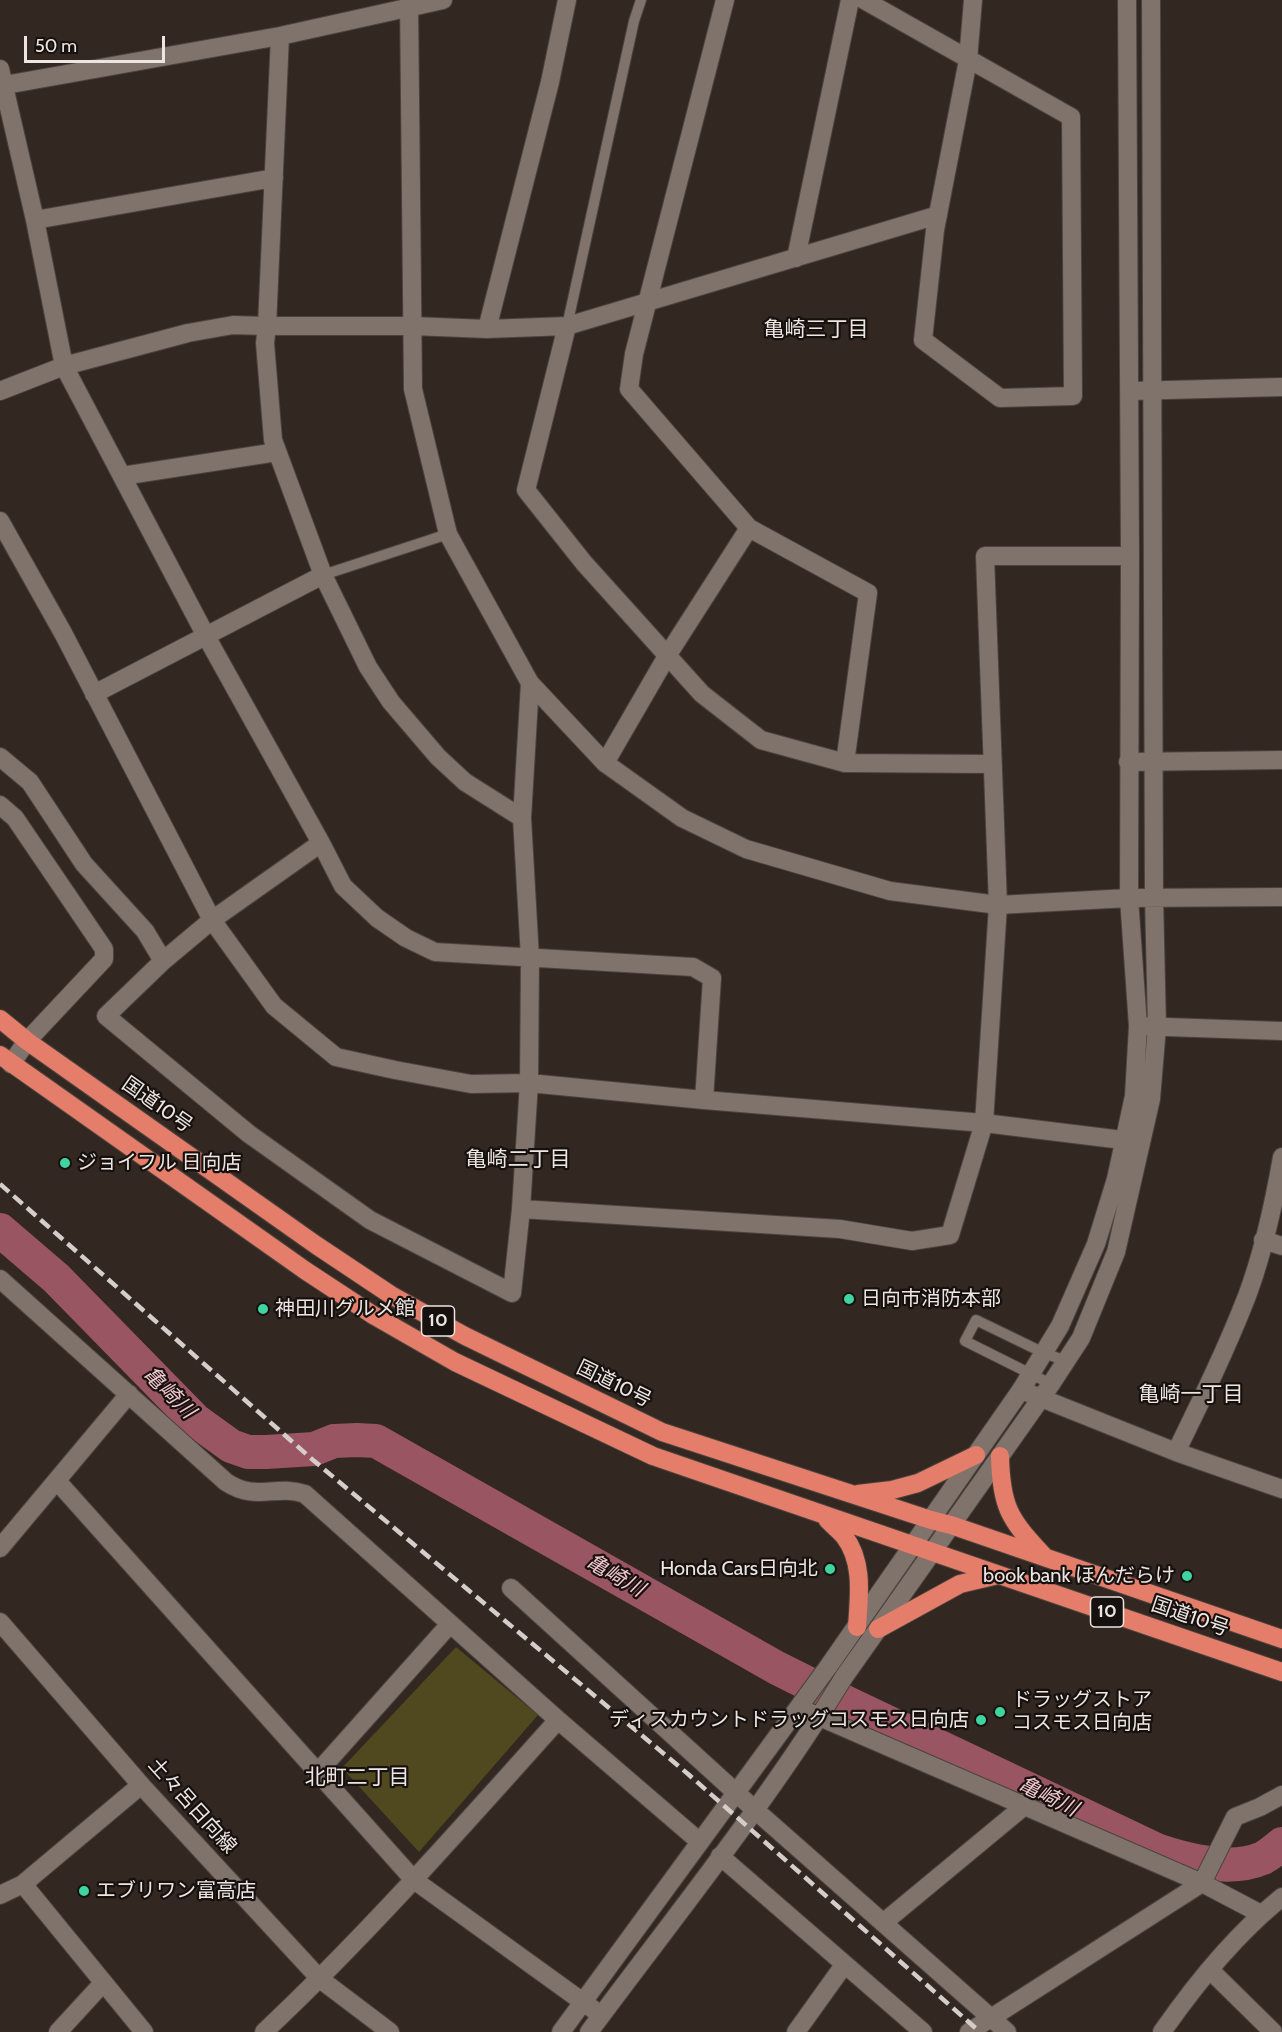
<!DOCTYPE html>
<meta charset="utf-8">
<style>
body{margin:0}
#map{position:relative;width:1282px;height:2032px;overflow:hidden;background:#322721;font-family:Cabin,sans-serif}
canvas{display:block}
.scale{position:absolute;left:24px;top:36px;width:141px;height:27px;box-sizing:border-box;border:3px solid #ece5e1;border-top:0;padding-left:8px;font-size:18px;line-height:21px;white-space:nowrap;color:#ece5e1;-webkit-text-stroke:4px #16110f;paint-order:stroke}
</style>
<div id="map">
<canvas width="1282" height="2032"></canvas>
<div class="scale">50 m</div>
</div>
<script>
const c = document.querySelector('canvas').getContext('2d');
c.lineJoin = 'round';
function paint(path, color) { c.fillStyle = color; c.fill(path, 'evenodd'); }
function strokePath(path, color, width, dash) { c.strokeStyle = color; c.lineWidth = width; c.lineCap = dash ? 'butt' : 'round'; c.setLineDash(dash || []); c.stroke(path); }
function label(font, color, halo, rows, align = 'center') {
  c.font = font + ' Cabin,"Noto Sans JP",sans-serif'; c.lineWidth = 4.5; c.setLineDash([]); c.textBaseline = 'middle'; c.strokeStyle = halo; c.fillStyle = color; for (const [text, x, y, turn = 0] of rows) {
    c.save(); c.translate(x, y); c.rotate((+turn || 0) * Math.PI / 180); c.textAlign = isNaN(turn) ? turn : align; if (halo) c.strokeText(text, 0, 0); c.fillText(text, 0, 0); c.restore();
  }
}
paint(new Path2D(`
 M456,1647l82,68 -119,137 -77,-84z`), '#504920');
strokePath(new Path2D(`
 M0,1230l56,48 139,142 36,26 17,6h18l48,-3 20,-8 23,-1 19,1 401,227 70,35 312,148c30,10 72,21 104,7 6,-3 13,-9 19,-14`), '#995561', 34);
const lane = new Path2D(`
 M567,326l67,-305 7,-21
 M323,575l125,-41
 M1051,1384l-86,-43 11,-21 68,33 22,8`);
const street = new Path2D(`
 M725,0l-91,354 -5,35 120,139 119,65 -23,170
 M864,0l207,117 2,279 -73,2 -77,-58 12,-110 33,-170 5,-60
 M280,36l-13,290 -2,17 8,97 50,135 45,92 23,35 47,55 27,25 57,36
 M0,69l35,151 29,146 142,270 115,207 22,43 34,32 29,20 29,14 258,15 19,11 -8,122
 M0,86l280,-50 163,-36
 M35,220l239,-42
 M796,258l54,-258
 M567,326l-41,164 58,73 118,131 59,46 84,23 147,1
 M487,329l63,-247 17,-82
 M0,391l64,-25 124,-33 45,-8 34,1h145l75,3 80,-3 371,-111
 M1130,391l152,-4
 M122,476l155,-24
 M0,521l63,112 149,287 62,86 62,51 59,13 76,14 58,-1 175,17 280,23 155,19
 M94,694l229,-119
 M0,757l30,25 54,82 61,67 18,30
 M1128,762l154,-2
 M605,763l62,-107 82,-128
 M0,805l15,13 89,131v10l-77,82 -16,23
 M321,843l-109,77 -49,41 -57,55 143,118 121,86 142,73 9,-84 8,-126 1,-125 -8,-140 8,-135
 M1138,1026l144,5
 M521,1209l319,20 72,12 38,-6 34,-112 14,-218 -13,-349h145
 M1263,1240l19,6
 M0,1279l226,203c30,20 49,2 79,12l253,226 142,122
 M1021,1390l155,62 106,37
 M1176,1452c25,-51 50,-102 71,-156 16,-43 27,-93 35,-139
 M57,1481l357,399 187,135
 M0,1548l129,-154
 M511,1588l243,221 253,223
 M799,1708l403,175 59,31
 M318,1772l132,-148
 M720,1856l203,176
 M23,1884l121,148
 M0,1895l23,-11 118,-99
 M883,1923l140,-116
 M1210,1970l63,62
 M58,2032l45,-49
 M264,2032c104,-98 198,-205 294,-312
 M796,2032l48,-67
 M969,2032l233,-149 33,-66 25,-10 22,-12
 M1162,2032c34,-49 74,-98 120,-135`);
const secondary = new Path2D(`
 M409,0l4,389 35,145 82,149 75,80 77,55 64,31 144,42 108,14 131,-7 153,-1
 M0,1622l141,163 179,194 70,53
 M561,2032l267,-365 193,-277 39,-64 36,-82 20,-65 18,-83 4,-70 -9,-128 1,-342 -3,-556
 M589,2032c86,-116 180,-232 255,-355l207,-293 30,-46 35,-86 35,-153 6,-72 -3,-130 -3,-897`);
const highway = new Path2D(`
 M0,1019l27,22 289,204 75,50 74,41 197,96 269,88 20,5 331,114
 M0,1055l306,216 67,44 82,47 198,94 629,216
 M1000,1456c1,50 9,63 43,99
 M858,1494l34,-4 26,-7 58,-28
 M827,1519c5,6 12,11 17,17 20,26 15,60 13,91
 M878,1629l82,-45 38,-9`);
strokePath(lane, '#4c433e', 12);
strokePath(street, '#4c433e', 20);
strokePath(secondary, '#4c433e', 20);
strokePath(highway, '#4c433e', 20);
strokePath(lane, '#7f736c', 10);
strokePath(street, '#7f736c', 18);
strokePath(secondary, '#7f736c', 18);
strokePath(highway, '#e47d69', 18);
strokePath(new Path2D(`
 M0,1184l313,276 375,314 292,258`), '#d4cdc8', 4.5, [12, 6]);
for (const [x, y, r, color] of [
 [65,1163,6,"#40d4a1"],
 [849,1299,6,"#40d4a1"],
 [263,1309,6,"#40d4a1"],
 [830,1569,6,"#40d4a1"],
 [1187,1576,6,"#40d4a1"],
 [1000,1712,6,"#40d4a1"],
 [981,1720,6,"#40d4a1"],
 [84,1891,6,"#40d4a1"]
]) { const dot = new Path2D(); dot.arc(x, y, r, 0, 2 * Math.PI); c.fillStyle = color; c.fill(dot); strokePath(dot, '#16110f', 2); }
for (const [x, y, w] of [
 [438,1321,33],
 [1107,1612,33]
]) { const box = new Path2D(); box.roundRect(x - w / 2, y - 15, w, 30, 4.5); c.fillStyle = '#16110f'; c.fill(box); strokePath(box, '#ece5e1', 1.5); }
label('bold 18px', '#ece5e1', null, [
 ["10",438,1321],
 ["10",1107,1612]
]);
label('20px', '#ece5e1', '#16110f', [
 ["国道10号",157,1105,35],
 ["国道10号",614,1384,26],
 ["国道10号",1190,1617,19],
 ["土々呂日向線",192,1806,48]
]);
label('20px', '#ece5e1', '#16110f', [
 ["ジョイフル 日向店",77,1163],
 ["日向市消防本部",861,1299],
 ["神田川グルメ館",275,1309],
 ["Honda Cars日向北",818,1569,"right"],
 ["book bank ほんだらけ",1175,1576,"right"],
 ["ドラッグストア",1012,1700],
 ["コスモス日向店",1012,1723],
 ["ディスカウントドラッグコスモス日向店",969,1720,"right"],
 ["エブリワン富高店",96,1891]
], 'left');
label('21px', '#ece5e1', '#16110f', [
 ["亀崎三丁目",816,330],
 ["亀崎二丁目",518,1160],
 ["亀崎一丁目",1191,1395],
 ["北町二丁目",357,1778]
]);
label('italic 21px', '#f2c8ce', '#16110f', [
 ["亀崎川",169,1393,45],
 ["亀崎川",615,1576,30],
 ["亀崎川",1048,1797,26]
]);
</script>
